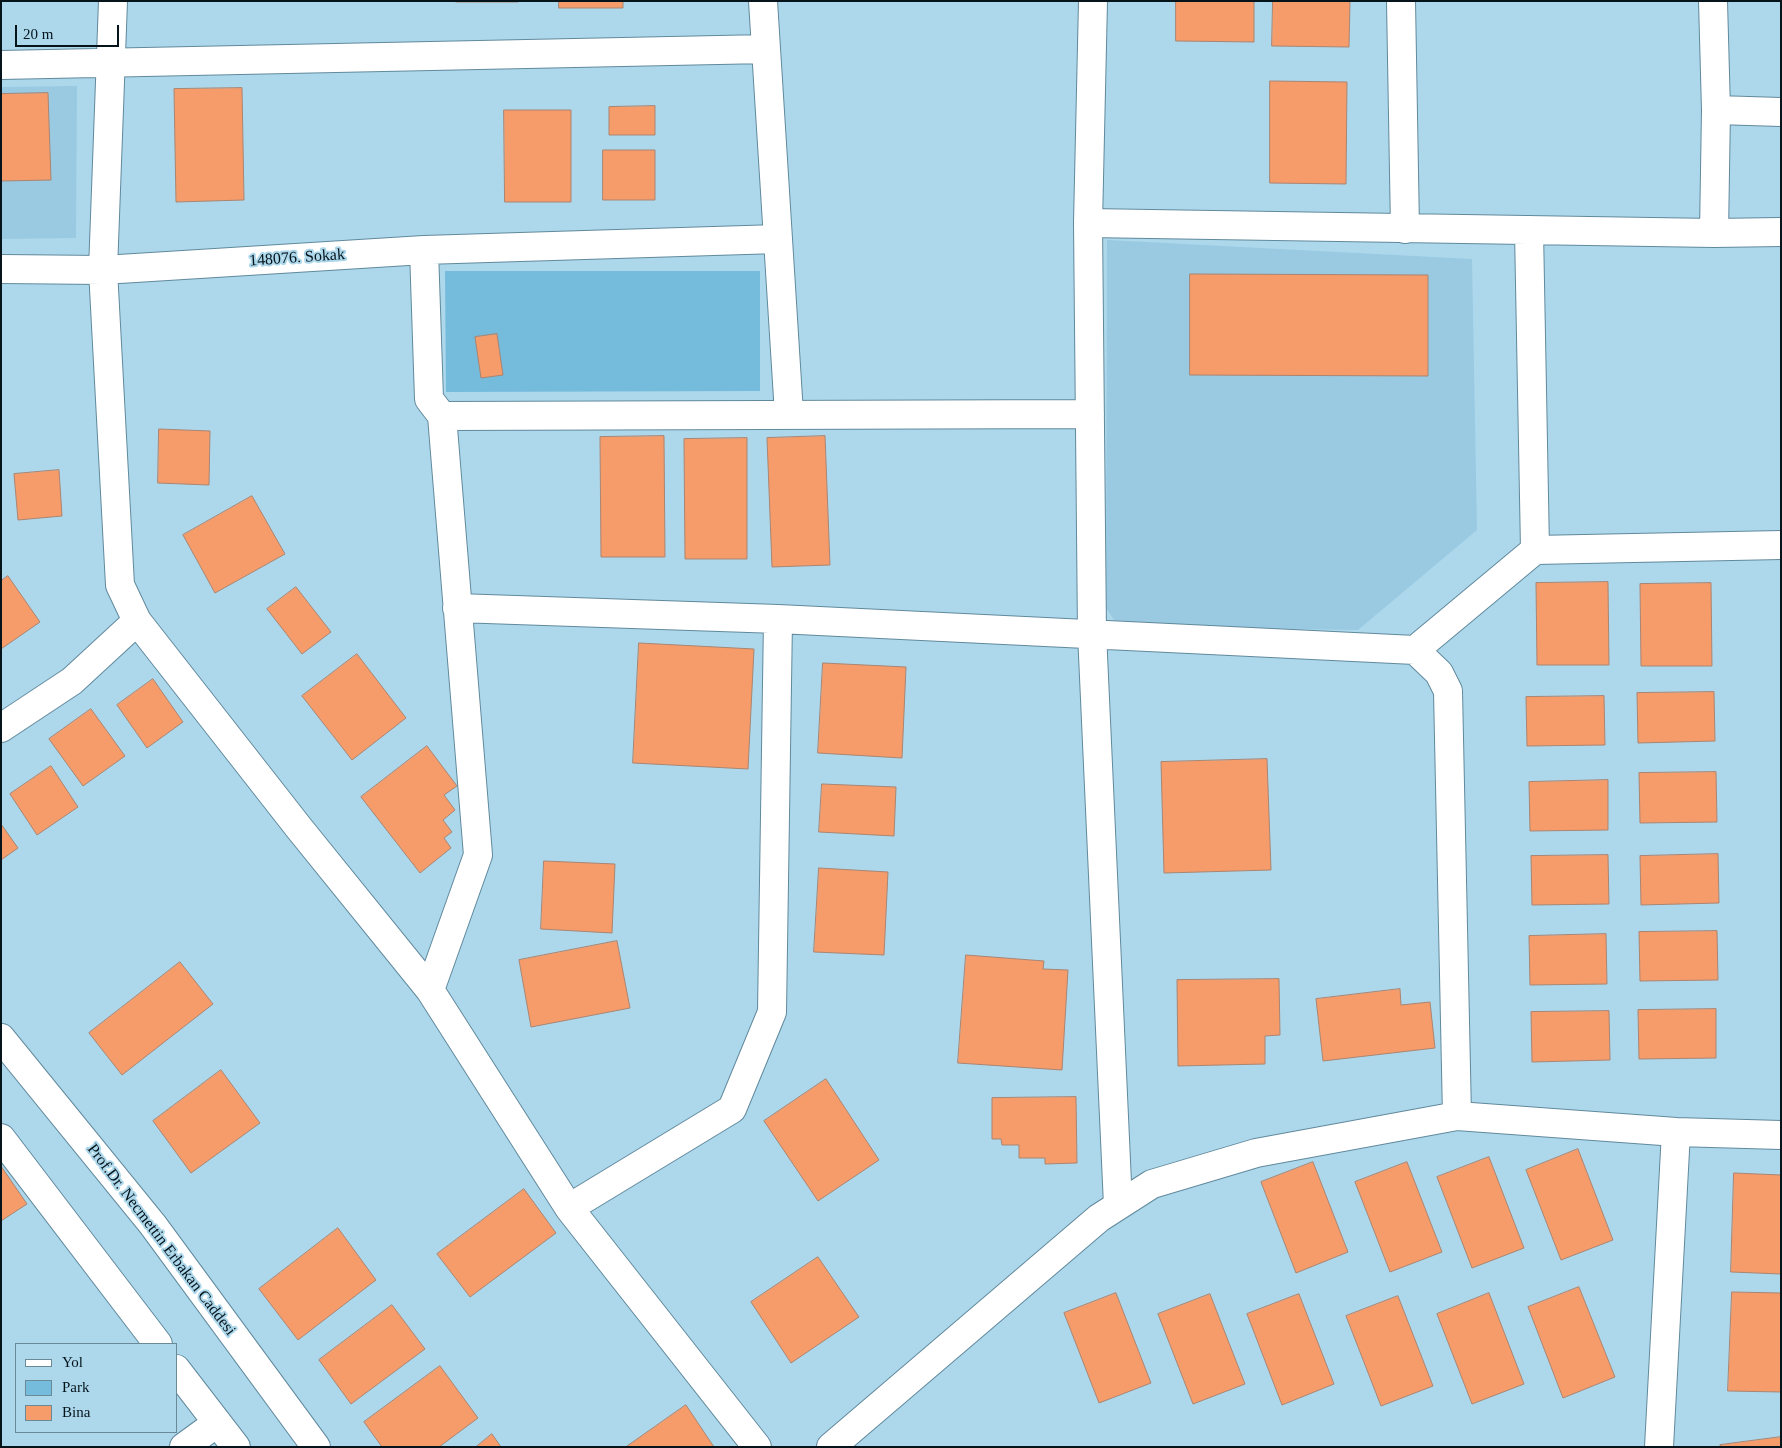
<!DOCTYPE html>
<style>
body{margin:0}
#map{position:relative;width:1782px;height:1448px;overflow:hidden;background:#add8ec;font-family:"Times New Roman",serif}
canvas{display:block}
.frame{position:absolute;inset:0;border:2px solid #05141b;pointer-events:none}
.legend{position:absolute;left:15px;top:1343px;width:162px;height:90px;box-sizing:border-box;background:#add8ec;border:1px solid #6a8a98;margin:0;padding:6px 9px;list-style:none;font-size:15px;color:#05141b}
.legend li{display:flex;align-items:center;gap:10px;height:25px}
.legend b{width:25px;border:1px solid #6a8a98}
.scale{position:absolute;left:15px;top:25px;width:104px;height:22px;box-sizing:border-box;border:2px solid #05141b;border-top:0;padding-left:6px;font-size:15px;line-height:18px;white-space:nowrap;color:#05141b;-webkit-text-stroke:4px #add8ec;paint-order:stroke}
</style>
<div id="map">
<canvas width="1782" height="1448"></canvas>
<div class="frame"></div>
<ul class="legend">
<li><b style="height:6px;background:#fff"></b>Yol</li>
<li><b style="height:14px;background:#74bbdc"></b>Park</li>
<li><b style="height:14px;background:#f69b6a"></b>Bina</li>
</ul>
<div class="scale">20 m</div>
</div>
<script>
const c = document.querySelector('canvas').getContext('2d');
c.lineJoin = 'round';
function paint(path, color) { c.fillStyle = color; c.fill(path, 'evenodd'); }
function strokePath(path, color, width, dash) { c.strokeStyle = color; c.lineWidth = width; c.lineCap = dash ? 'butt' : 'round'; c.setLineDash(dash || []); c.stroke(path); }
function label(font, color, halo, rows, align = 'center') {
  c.font = font + ' "Times New Roman",serif'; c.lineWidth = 4; c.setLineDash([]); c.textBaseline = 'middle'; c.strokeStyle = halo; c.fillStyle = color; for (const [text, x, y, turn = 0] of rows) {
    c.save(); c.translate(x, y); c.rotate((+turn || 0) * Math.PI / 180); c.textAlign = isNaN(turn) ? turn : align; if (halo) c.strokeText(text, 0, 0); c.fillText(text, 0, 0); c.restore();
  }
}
paint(new Path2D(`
 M77,86l-1,152 -75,1v-152z
 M1107,240l365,19 5,271 -119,100 -240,-4 -12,-18z`), '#99cae2');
paint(new Path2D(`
 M445,271h315v120l-314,1z`), '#74bbdc');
const building = new Path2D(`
 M456,1h62v1h-62z
 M559,1h64v7h-64z
 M1176,1h78v41l-78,-1z
 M1273,1h77l-1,46 -77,-1z
 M1270,81l77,1 -1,102 -76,-1z
 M242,88l2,112 -68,2 -2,-113z
 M48,93l3,87 -50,1v-87z
 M655,106v29h-46v-28z
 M504,110h67v92h-66z
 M603,150h52v50h-52z
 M1190,274l238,1v101l-238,-1z
 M497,334l6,41 -22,3 -6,-41z
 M159,429l51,2 -1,54 -51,-2z
 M664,436l1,121h-64l-1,-120z
 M825,436l5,129 -58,2 -5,-129z
 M747,438v121h-62l-1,-120z
 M59,470l3,46 -44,4 -4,-46z
 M252,496l33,58 -70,39 -32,-58z
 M8,576l32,46 -39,27v-68z
 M1608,582l1,83h-72l-1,-82z
 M1711,583l1,83h-71l-1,-82z
 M296,587l35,45 -29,22 -35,-45z
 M639,643l115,6 -6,120 -115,-6z
 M357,654l49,64 -54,42 -50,-64z
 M823,663l83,4 -4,91 -84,-5z
 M153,679l30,43 -36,26 -30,-43z
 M1714,692l1,49 -77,2 -1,-50z
 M1604,696l1,49 -78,1 -1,-49z
 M91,709l34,47 -42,30 -34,-47z
 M427,746l30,40 -13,9 11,15 -12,10 9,12 -8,6 7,10 -31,25 -59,-76z
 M1267,759l4,111 -107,3 -3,-111z
 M51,766l27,41 -41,28 -27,-41z
 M1716,772l1,50 -77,1 -1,-50z
 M1608,780v50l-78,1 -1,-49z
 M822,784l74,3 -2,49 -75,-4z
 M1,824l17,24 -17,12z
 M1718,854l1,49 -78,2 -1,-49z
 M1608,855l1,49 -77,1 -1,-49z
 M544,861l71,3 -3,69 -71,-4z
 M819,868l69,4 -4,83 -70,-3z
 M1717,931l1,49 -78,1 -1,-49z
 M1606,934l1,50 -77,1 -1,-49z
 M617,941l13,67 -99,19 -12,-67z
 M966,955l78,6 -1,8 25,1 -6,100 -104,-7z
 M180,962l33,42 -91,71 -33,-42z
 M1279,979l1,56 -15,1v28l-87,2 -1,-86z
 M1400,989l1,16 29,-3 5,46 -112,13 -7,-62z
 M1716,1009v49l-77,1 -1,-49z
 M1609,1011l1,49 -78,2 -1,-50z
 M221,1070l39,53 -69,50 -38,-52z
 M826,1079l53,81 -61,41 -54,-80z
 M1076,1097l1,66 -32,1v-6h-26v-13h-17l-1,-6h-9v-41z
 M1578,1149l35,91 -52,20 -35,-90z
 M1489,1157l35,91 -52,20 -35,-91z
 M1313,1162l35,90 -52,21 -35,-91z
 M1407,1162l35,90 -52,20 -35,-90z
 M1,1166l26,38 -26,17z
 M1734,1173l47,2v99l-50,-2z
 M524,1189l32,44 -86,64 -33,-43z
 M338,1228l38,52 -78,60 -39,-51z
 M818,1257l41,60 -68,46 -40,-61z
 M1579,1287l36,90 -52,21 -35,-91z
 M1732,1292l49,1v99l-53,-1z
 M1116,1293l35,90 -52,20 -35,-90z
 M1489,1293l35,91 -52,20 -35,-90z
 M1210,1294l35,90 -52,20 -35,-90z
 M1299,1294l35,90 -52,21 -35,-91z
 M1398,1296l35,90 -52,20 -35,-90z
 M392,1305l33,44 -74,55 -32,-44z
 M440,1366l38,52 -39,29h-57l-18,-25z
 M686,1405l28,42h-88z
 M492,1434l9,13h-25z
 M1781,1437v10h-60l-1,-2z`);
paint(building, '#f69b6a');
strokePath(building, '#a98572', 1);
const minor = new Path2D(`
 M763,1l26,413
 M1093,1l-5,222 4,410 26,572
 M1401,1l4,228
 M1713,1l3,109 -2,123
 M1,65l765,-16
 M1716,110l65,2
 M1088,223l626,10 67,-1
 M1529,230l6,320
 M424,250l354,-11
 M1,269l102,1 321,-20 5,149 13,17
 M442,416l648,-2
 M457,608l321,11
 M137,621l162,207 131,162 139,218 188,239
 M1415,650l120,-100 246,-5
 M1,728l71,-47 65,-60 -17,-36 -17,-315 10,-269
 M430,990l48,-135 -36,-439
 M569,1208l163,-99 40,-97 6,-393 637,31 24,23 9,18 9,425
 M184,1447l33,-24
 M831,1447l268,-229 53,-34 104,-31 201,-37 219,16 105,3
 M1659,1447l17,-315`);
const primary = new Path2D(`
 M1,1038l152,187 163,222
 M1,1138l157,206
 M176,1369l60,78`);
strokePath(minor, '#61899c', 30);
strokePath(primary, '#61899c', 30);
strokePath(minor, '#fff', 28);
strokePath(primary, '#fff', 28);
label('16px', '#05141b', '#add8ec', [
 ["148076. Sokak",297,258,-4],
 ["Prof.Dr. Necmettin Erbakan Caddesi",161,1240,53]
]);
</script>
